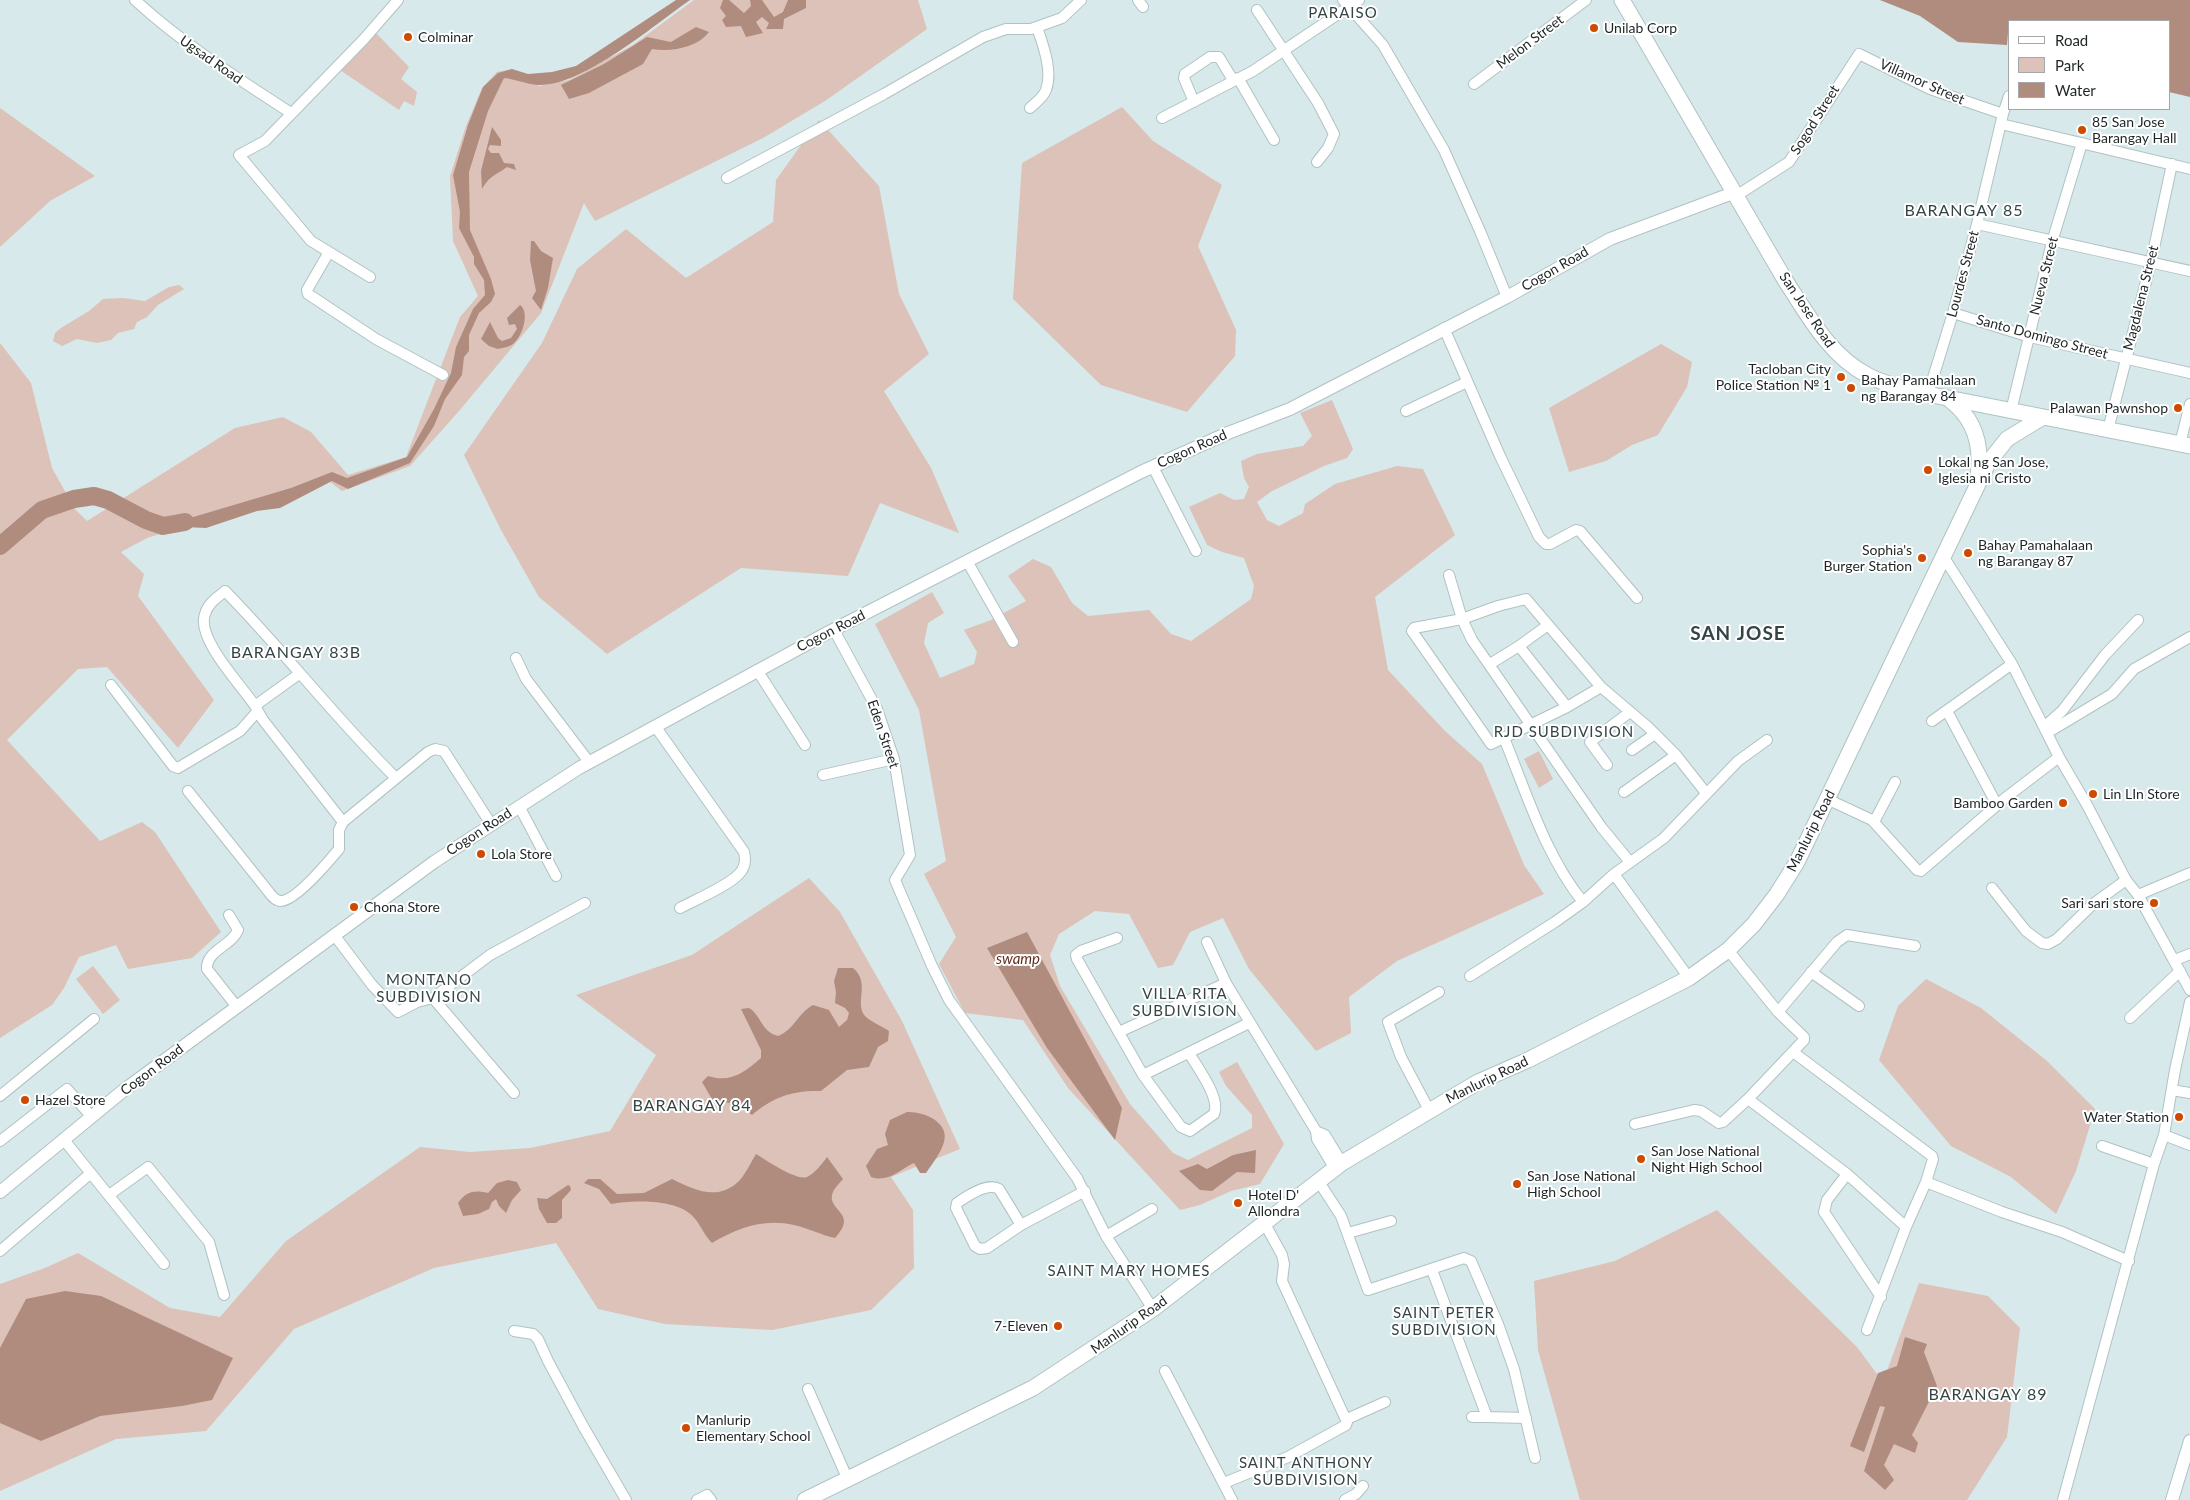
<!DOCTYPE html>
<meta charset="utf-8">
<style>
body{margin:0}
#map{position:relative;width:2190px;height:1500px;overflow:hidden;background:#d7e9ea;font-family:Lato,sans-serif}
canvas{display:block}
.legend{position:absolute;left:2008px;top:20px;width:162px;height:90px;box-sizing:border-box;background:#fff;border:1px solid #a5a8a8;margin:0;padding:6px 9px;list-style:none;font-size:15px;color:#1e2525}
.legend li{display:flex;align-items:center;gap:10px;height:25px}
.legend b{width:25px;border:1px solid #a5a8a8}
</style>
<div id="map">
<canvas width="2190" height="1500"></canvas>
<ul class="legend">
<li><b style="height:6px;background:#fff"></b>Road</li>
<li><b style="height:14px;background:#dcc2b8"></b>Park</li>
<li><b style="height:14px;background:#b08c7f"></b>Water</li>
</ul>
</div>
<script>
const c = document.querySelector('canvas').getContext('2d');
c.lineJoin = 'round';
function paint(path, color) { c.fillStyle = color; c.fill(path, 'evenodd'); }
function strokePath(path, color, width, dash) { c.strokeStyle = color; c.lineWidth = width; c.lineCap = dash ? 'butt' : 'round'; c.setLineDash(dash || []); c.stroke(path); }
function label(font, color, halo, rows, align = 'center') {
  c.font = font + ' Lato,sans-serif'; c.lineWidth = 4; c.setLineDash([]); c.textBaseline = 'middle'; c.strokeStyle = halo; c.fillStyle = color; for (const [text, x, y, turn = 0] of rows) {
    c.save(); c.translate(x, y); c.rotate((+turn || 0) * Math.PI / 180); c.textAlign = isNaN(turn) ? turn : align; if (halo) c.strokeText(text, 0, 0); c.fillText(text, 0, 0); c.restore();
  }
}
paint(new Path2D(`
 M694,0h224l9,29 -102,72 -62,37 -168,83 -11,-18 -43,110 -82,98 -49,55 -68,25 -13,-10 -182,57 -26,14 23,22 -6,22 76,104 -36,48 -71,-81 -29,2 -71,71 93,101 42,-19 13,10 66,100 -29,26 -64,11 -12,-24 -37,12 -15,31 -12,17 -52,33v-695l31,40 21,85 23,41 12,12 148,-93 48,-11 28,15 37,43 58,-18 54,-140 18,-21 -25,-55 -3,-65 16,-50 16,-38 15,-16 15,-3 27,17 30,-6 22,-12 42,-23z
 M375,32l34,35 -8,12 16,13 -3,14 -10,-5 -5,9 -59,-40z
 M1122,107l31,34 69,44 -24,61 38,84 -1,26 -48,56 -86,-27 -88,-86 9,-136z
 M0,108l95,68 -45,25 -50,46z
 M819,120l60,66 20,108 30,60 -45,37 47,77 28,65 -79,-30 -32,73 -107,-8 -134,86 -68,-57 -38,-67 -37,-75 78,-112 35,-74 49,-40 60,49 87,-56 3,-42z
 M179,285l5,4 -26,16 -11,12 -10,5 -3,7 -16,4 -7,7 -14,3 -20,-4 -15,7 -9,-5 2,-8 6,-5 28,-17 14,-12 20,-1 22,3 24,-14z
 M1661,344l31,18 -5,25 -29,48 -26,10 -26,16 -37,11 -20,-64z
 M1332,400l21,49 -6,9 -23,8 -52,25 -15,11 10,18 12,6 24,-13 2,-9 30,-20 62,-18 26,3 32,66 -80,62 13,73 57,61 37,33 42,101 20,29 -147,67 -48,36 2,36 -35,18 -67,-82 -26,-51 -33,14 -17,33 -15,3 -29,-54 -34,-3 -36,23 -9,21 10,31 70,118 43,49 15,7 64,-32v-13l-26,-29 -7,-14 18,-10 47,82 -24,40 -29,7 -31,14 -20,5 -112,-122 -45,-68 -58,-7 -26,-49 17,-27 -32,-63 22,-13 -27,-151 -44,-86 57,-32 12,21 -16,10 -4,20 16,35 34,-14 3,-12 -13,-22 27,-10 35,-19 -18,-25 25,-17 18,8 21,36 16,13 61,-6 22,24 20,7 60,-42 3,-13 -10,-28 -22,-6 -15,-7 -18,-38 31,-14 14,7 10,-1 5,-12 -5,-9 -3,-17 16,-7 46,-8 9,-10 -12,-23z
 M1539,751l14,28 -14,9 -15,-29z
 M809,878l31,34 62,109 58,128 -69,28 22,33 1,58 -43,42 -99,20 -107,-6 -67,-15 -42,-66 -122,25 -140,61 -88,102 -90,8 -116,52v-207l45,-16 33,-15 92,55 50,9 66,-76 134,-94 50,5 60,-4 80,-17 46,-76 -80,-60 116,-40z
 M93,966l27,34 -17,14 -27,-35z
 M1926,979l55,29 66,53 48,48 -19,62 -20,43 -45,-37 -60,-31 -72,-86 19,-54z
 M1717,1210l140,137 26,35 36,-99 69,13 32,32 -13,109 -40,63h-387l-42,-150 -4,-69 81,-20z`), '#dcc2b8');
paint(new Path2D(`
 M676,0h14c-36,25 -108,87 -152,85 -12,-1 -23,-6 -34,-7l-16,33 -19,61 1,58 21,49 4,15 -4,8 -12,11 -10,22v16l-5,6 -2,18 -17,24 -11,27 -24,37 -62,26 -16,-8 -52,27 -23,3 -51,17 -43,-2 128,-38 41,-16 15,6 60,-21 27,-48 17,-36 5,-26 17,-38 12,-14 -1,-15 -10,-16v-7l-15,-29 1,-16 -7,-37 15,-50 15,-38 15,-14 14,-4 16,5 24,-2 24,-6z
 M723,0h6l15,13 7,-7 -1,-6h12l12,17 9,-5 5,-12h18v8l-22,11 -1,10h-17l3,-6 -7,-6 -6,5 7,11 -17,4 -5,-11 -15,1 -4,-7 4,-4 -6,-8z
 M1880,0h310v97l-21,-5v-71h-160l-2,24 -49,-3 -38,-26z
 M696,27l13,5c-12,16 -38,20 -57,17l-9,15 -54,29 -20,6 -8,-14 43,-21 43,-27 24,5z
 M492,127l9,13v6l-11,-1 -2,4 3,4h8l5,10 10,1 2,6 -9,-3c-12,9 -17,8 -25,22l-1,-18z
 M531,241h3l7,10 12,7 -5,30 -7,22 -9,-12 4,-7 -6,-31z
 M520,305c10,7 3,31 -7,39 -4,3 -11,4 -15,5l-9,-3 -8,-7 9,-17 8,16 4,3 9,-3 6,-9 -2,-5 -6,1 -2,-7z
 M1027,932l95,176 -7,32 -68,-92 -60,-100z
 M838,968h15c18,15 1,35 12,48 6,6 17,10 24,15l-1,10 -10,6 -9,20 -22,3 -26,21c-28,-1 -48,6 -69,24l-14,-11 -25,-3 -11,-19 6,-6c22,7 36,-3 53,-18v-8l-20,-41 8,-1c13,8 12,24 29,28 16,-6 20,-23 35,-31l16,5 10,17 8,-7 2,-7 -4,-5 -10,-5 1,-11 -2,-11z
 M907,1112c16,-1 43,10 37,30 -3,11 -12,22 -18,31h-6l-6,-10c-15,7 -26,20 -43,14l-5,-11 11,-17 11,-4 -3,-11 5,-14z
 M1256,1150l-1,23 -18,-1 -25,19 -12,-1 -21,-19 19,-7 9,5 26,-14z
 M756,1154c10,6 40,27 51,23 8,-4 15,-13 20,-20l16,22c-3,4 -8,8 -10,13 -8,19 27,20 2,46 -14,-3 -27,-10 -41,-13 -30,-7 -57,3 -82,18 -7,-7 -10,-15 -16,-23 -15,-22 -62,-20 -85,-16l-12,-15 -15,-6 4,-4h12l17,15 27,-1 28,-14c22,11 47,23 68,1 6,-7 11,-18 16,-26z
 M508,1180l9,2 4,8 -9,10 -6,13 -7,-7 -3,-7 -4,3 -3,7 -11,5 -15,2 -5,-13c9,-12 16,-13 30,-10l9,-10z
 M568,1185l2,1 1,4 -9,10v18l-6,5h-9l-8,-14 -2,-11 10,1z
 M65,1291l36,5 132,62 -21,42 -30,6 -82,10 -59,25 -41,-18v-75l26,-49z
 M1905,1337l22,7 -3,8 13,34 -25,49 6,8 -3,10 -21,-9 -10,21 10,15 -9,10 -21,-19 21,-64 -5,-1 -16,46 -14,-6 28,-73 19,-7z`), '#b08c7f');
strokePath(new Path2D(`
 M0,546l42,-36 32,-11 20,-3 14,4 38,20 17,6 22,-4`), '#b08c7f', 18);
const minor = new Path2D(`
 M135,0c48,44 102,78 156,113
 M1138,0l5,7
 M1343,0l40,45 61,105 36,81 27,66
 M1257,10l61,93 16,31 -6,14 -11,14
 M1238,78l36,62
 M1474,84l112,-84
 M1194,102l-10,-24 1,-4 25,-17h9l14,23
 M1030,108c5,-5 13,-10 16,-18 7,-19 -3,-45 -9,-63
 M2003,114l6,-18
 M1162,118l91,-47 106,-71
 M2001,124l189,45
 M727,178l157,-84 99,-57 23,-8h25l31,-11 19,-18
 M1736,196l53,-34 70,-108 71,35 73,25 -26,110 -24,89 -25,81
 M1977,224l213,47
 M329,252l-22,38 1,4 68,45 67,36
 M370,277l-59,-36 -72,-86 26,-14 99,-102 34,-39
 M1953,313l77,24 160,36
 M1444,328l56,128 39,81 7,7h4l26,-14 4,1 57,67
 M1406,411l61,-29
 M2011,411l41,-169 30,-99
 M2108,430l43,-168 21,-98
 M2180,444l10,-40
 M1153,467l43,84
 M1943,556l69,108 47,93 28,48 39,75 12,15 52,95
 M967,561l46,81
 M1449,575l13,44 10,21 130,188 28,34
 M834,630l43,79 17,50 16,96 -15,25 37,86 17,34 128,178 29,58 47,73
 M1519,646l48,61
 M516,658l10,21 63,83
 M1490,664l29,-18 29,-21
 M757,670l48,75
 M111,685l62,81 5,2 62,-37 17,-19
 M1601,687l-34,20 -76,37 -79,-113 2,-3 48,-9 36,-13 28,-7 75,88 46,39 29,29 30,38
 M256,705l43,-31
 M1947,711l50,94
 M1932,721l80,-57
 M655,726l89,126c2,8 1,16 -5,22 -11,12 -44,26 -59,34
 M2044,727l18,-16 43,-56 33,-35
 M2047,733l65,-39 22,-25 56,-32
 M1504,738c23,56 41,117 79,164
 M1632,750l23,-16
 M1607,765l-17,-23 40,-30
 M823,775l71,-16
 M188,791l80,100c3,4 6,9 12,10 15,1 49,-40 59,-52v-19l4,-8 85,-70 7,-3 9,2 47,73
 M1624,792l52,-37
 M1827,799l45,21 45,50 4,1 83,-72 55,-42
 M519,806l37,70
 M343,822l-80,-102c-4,-6 -6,-12 -10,-17 -13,-19 -57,-65 -48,-89 3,-11 12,-16 20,-23 59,60 111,128 171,187
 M1874,822l21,-40
 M1614,874l75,104
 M1992,888l34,43 16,12 6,1 9,-5 36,-35 33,-24
 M2138,895l52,-22
 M229,915l9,15c-6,16 -32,20 -31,39l30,38
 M335,936l37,49 26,27 19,-10 16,-4 81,95
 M1117,938l-36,13 -5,4 1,4 66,116 38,52 9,4 24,-17c7,-16 -17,-47 -25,-61
 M1207,942l19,41 90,148 1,8 18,30
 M2175,960l15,-6
 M1811,972l48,34
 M1470,976l85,-54 28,-20 31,-28 50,-36 74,-77 29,-21
 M433,998l57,-43 95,-52
 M1778,1012l59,-70 10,-7 68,11
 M2130,1018l50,-47
 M1119,1032l107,-49
 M1143,1075l106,-52
 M2172,1090l18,3
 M0,1096l94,-77
 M1748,1099l99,75 59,53 20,-45 7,-23 -1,-3 -139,-104
 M1429,1110l-28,-53 -13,-35 51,-30
 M1635,1124l59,-14 7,1 18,12 4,-1 25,-23 56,-59v-3l-26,-25 -50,-62
 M1316,1131l9,4 17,28
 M2164,1135l26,10
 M64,1140l100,124
 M0,1141l67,-52 24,27
 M2102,1146l52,18
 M1847,1174l-20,26 -3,12 57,85
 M1319,1182l22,34 27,74 96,-32 7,3 27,63 16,45 21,89
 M1926,1182l76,30 60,20 67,29
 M109,1195l39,-28 61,75 15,53
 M1021,1225l-22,-36c-11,-7 -32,7 -42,14l-1,5 19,38 5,3 7,-1 34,-23 64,-34
 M1348,1233l43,-12
 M1106,1236l46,-27
 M0,1251l91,-78
 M1432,1270l55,147 39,1
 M1867,1330l39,-103
 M514,1331l19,3 5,5 10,22 35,65 43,74
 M1165,1371l67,129
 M808,1389l40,91
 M1472,1417h15
 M1347,1419l38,-17
 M1224,1483l64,-26 58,-32 1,-3 -65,-141 2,-17 -2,-9 -17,-31
 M697,1500l10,-5 4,5
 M1345,1500l11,-6 7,-8
 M2063,1500l91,-336 10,-29 11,-65 15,-68`);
const tertiary = new Path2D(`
 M0,1192l124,-102 310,-228 145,-94 250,-136 312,-160 87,-39 62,-24 217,-112 103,-58 123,-46
 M2172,1500l18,-59`);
const secondary = new Path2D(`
 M1622,0l163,280c23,35 44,75 82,95 12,7 27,10 40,15l283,56
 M1950,400c25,19 32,46 28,75
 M805,1500l228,-112 120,-79 189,-146 136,-81 50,-22 161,-82 39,-28 26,-26 23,-30 20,-32 191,-399 19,-24 36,-22`);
strokePath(minor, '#b0c2c3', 12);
strokePath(tertiary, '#b0c2c3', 14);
strokePath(secondary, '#b0c2c3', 17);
strokePath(minor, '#fff', 10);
strokePath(tertiary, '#fff', 12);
strokePath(secondary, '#fff', 15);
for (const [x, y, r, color] of [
 [1594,28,5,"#cf4a01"],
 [408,37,5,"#cf4a01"],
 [2082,130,5,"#cf4a01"],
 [1841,377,5,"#cf4a01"],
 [1851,388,5,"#cf4a01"],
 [2178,408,5,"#cf4a01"],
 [1928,470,5,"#cf4a01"],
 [1968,553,5,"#cf4a01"],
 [1922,558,5,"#cf4a01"],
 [2093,794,5,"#cf4a01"],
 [2063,803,5,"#cf4a01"],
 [481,854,5,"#cf4a01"],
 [2154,903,5,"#cf4a01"],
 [354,907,5,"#cf4a01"],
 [25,1100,5,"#cf4a01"],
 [2179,1117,5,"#cf4a01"],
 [1641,1159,5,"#cf4a01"],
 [1517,1184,5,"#cf4a01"],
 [1238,1203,5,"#cf4a01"],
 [1058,1326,5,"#cf4a01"],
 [686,1428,5,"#cf4a01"]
]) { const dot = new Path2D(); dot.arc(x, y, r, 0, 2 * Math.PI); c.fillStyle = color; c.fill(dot); strokePath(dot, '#fff', 2); }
label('14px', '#1e2525', '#fff', [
 ["Unilab Corp",1604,28],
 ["Colminar",418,37],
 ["85 San Jose",2092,122],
 ["Barangay Hall",2092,138],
 ["Tacloban City",1831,369,"right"],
 ["Police Station № 1",1831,385,"right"],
 ["Bahay Pamahalaan",1861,380],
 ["ng Barangay 84",1861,396],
 ["Palawan Pawnshop",2168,408,"right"],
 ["Lokal ng San Jose,",1938,462],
 ["Iglesia ni Cristo",1938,478],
 ["Bahay Pamahalaan",1978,545],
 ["ng Barangay 87",1978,561],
 ["Sophia's",1912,550,"right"],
 ["Burger Station",1912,566,"right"],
 ["Lin LIn Store",2103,794],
 ["Bamboo Garden",2053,803,"right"],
 ["Lola Store",491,854],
 ["Sari sari store",2144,903,"right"],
 ["Chona Store",364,907],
 ["Hazel Store",35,1100],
 ["Water Station",2169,1117,"right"],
 ["San Jose National",1651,1151],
 ["Night High School",1651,1167],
 ["San Jose National",1527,1176],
 ["High School",1527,1192],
 ["Hotel D'",1248,1195],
 ["Allondra",1248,1211],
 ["7-Eleven",1048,1326,"right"],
 ["Manlurip",696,1420],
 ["Elementary School",696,1436]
], 'left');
label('14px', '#1e2525', '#fff', [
 ["Melon Street",1530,42,-37],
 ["Ugsad Road",211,60,35],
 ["Villamor Street",1922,82,24],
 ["Sogod Street",1815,120,-58],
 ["Cogon Road",1555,269,-30],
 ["Lourdes Street",1963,274,-75],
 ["Nueva Street",2044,276,-76],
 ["Magdalena Street",2141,298,-76],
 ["San Jose Road",1807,310,56],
 ["Santo Domingo Street",2042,337,15],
 ["Cogon Road",1192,449,-24],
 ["Cogon Road",831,631,-27],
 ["Eden Street",883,734,71],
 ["Manlurip Road",1811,831,-63],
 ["Cogon Road",479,832,-33],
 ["Cogon Road",152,1070,-37],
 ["Manlurip Road",1487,1080,-26],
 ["Manlurip Road",1129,1325,-35]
]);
c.letterSpacing = '1px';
label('15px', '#354445', '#fff', [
 ["PARAISO",1343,13],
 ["RJD SUBDIVISION",1564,732],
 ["MONTANO",429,980],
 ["SUBDIVISION",429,997],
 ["VILLA RITA",1185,994],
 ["SUBDIVISION",1185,1011],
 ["SAINT MARY HOMES",1129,1271],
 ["SAINT PETER",1444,1313],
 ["SUBDIVISION",1444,1330],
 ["SAINT ANTHONY",1306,1463],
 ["SUBDIVISION",1306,1480]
]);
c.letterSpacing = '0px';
label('italic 15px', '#612f1d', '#fff', [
 ["swamp",1018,959]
]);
c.letterSpacing = '1px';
label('16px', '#354445', '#fff', [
 ["BARANGAY 85",1964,211],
 ["BARANGAY 83B",296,653],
 ["BARANGAY 84",692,1106],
 ["BARANGAY 89",1988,1395]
]);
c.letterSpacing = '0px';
c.letterSpacing = '1px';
label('bold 19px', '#354445', '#fff', [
 ["SAN JOSE",1738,634]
]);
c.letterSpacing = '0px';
</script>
